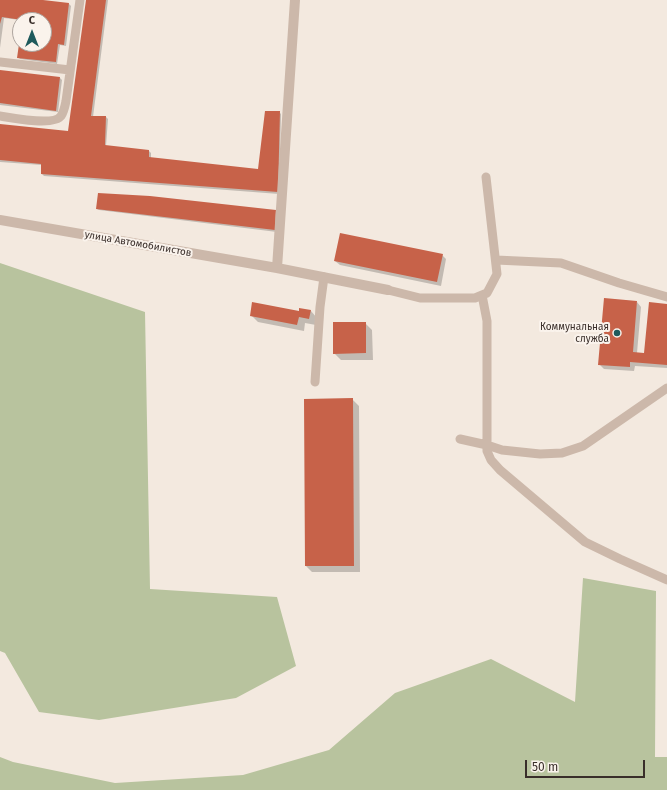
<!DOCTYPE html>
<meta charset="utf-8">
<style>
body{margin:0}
#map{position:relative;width:667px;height:790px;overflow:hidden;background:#f3e9df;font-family:"Fira Sans",sans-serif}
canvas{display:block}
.north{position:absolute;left:12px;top:12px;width:40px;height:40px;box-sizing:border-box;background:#faf3ec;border:1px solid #ada49e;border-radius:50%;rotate:0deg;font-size:11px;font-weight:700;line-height:16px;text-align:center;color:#392e2a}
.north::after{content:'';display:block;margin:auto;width:14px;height:18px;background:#1e5a5c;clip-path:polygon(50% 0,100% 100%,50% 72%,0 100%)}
.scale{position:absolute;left:525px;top:760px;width:120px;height:18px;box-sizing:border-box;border:2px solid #392e2a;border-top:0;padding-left:5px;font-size:12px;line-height:14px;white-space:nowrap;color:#392e2a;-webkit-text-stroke:3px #faf3ec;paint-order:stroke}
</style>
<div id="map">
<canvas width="667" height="790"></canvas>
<div class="north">С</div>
<div class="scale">50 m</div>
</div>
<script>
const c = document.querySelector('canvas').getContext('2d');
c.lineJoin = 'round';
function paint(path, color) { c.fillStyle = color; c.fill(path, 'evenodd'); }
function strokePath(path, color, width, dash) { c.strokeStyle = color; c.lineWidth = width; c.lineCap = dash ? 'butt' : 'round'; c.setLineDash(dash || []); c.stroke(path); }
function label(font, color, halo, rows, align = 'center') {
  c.font = font + ' "Fira Sans",sans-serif'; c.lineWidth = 4; c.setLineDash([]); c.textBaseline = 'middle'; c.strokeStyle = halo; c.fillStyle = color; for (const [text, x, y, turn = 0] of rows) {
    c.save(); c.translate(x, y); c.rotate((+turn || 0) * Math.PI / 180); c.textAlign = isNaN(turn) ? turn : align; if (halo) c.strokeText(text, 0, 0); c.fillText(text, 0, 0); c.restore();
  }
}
paint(new Path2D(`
 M0,263l145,49 5,277 127,8 19,69 -60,32 -137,22 -60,-8 -34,-59 -5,-2z
 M583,578l73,13 -1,166h12v33h-667v-33l13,5 102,21 128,-8 86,-25 66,-57 96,-34 84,43z`), '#b8c39e');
paint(new Path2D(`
 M0,0h35l34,4 2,2 -5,40 -6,-1 -3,19 -37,-5 -2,-2 2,-13h24v-24h-24l-16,-2 -4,30z
 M87,0h21l-15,117h13l2,2 -2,27 43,5 2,2v5l107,13 21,-59 2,2 -2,80 -235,-18 -2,-2v-9l-42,-3v-37l69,7z
 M0,71l60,7 2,2 -4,32 -58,-7z
 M97,209l178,2 2,21 -178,-22z
 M442,255l4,4 -5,27 -101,-21 -5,-4z
 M637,302l4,5 -4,46 8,1 22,-49v63l-32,-2 -1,5 -30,-2 -5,-5z
 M311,311l6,7 -1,7 -11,-2 -1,8 -46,-9 -7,-7z
 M365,323l7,7 1,30h-32l-7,-7z
 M352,399l7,7 1,166h-48l-6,-6z`), '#0003');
paint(new Path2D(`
 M0,0h43l26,3 -5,42 -6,-1 -2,18 -39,-4 2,-14h25v-24h-22l-20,-3 -2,7z
 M86,0h20l-15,116h15l-1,29 44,5v7l109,12 7,-58h15l-2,81 -237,-18v-10l-41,-4v-36l68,7z
 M0,70l60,7 -4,34 -56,-8z
 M98,193l52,3 126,14 -1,20 -179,-21z
 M340,233l103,21 -6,28 -103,-21z
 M604,298l33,3 -4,51 11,1 5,-51 18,2v61l-37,-3v5l-32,-2z
 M252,302l47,9v-3l12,2 -2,9 -10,-2 -2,8 -47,-9z
 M333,322h33v31l-33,1z
 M353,398l1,168h-49l-1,-167z`), '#c76249');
strokePath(new Path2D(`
 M0,62l70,8
 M0,116c12,2 54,10 61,0 3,-4 4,-10 5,-15l14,-101
 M496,260l65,3 58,20 48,14
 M388,290l32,8h55l12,-5 10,-19 -11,-97
 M482,295l5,26v130l4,9 9,10 85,72 35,17 47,21
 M315,382l5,-75 4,-30
 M460,439l27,6 15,5 38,4 22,-1 21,-7 84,-58`), '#ccb8aa', 9);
strokePath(new Path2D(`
 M0,220l277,48 111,22
 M277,268l18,-268`), '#ccb8aa', 10);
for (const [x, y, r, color] of [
 [617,333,4,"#1e5a5c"]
]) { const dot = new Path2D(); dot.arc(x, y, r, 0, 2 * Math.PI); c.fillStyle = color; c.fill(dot); strokePath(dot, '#faf3ec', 1.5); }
label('10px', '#392e2a', '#faf3ec', [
 ["улица Автомобилистов",138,244,10]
]);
label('10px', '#392e2a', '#faf3ec', [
 ["Коммунальная",609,327],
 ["служба",609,339]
], 'right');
</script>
